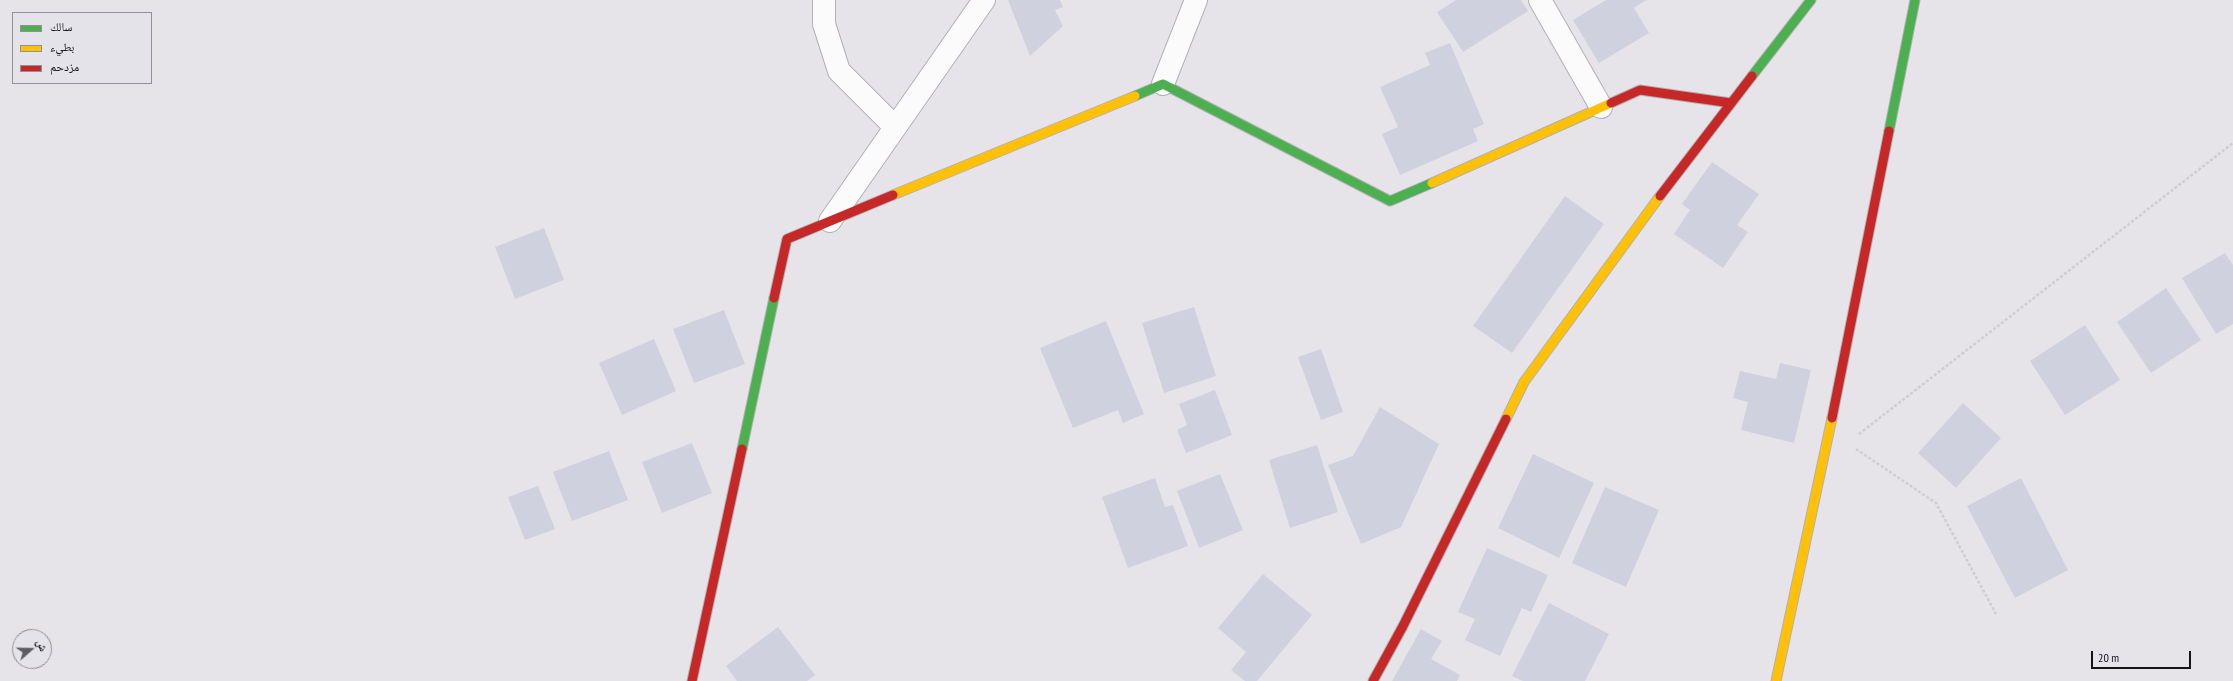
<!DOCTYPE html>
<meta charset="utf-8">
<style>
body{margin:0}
#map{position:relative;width:2233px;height:681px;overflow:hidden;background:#e6e4e9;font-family:"PT Sans Narrow","Noto Naskh Arabic",sans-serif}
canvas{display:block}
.legend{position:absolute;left:12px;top:12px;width:140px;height:72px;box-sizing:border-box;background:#e5e3ea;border:1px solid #929095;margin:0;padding:5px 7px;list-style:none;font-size:12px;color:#151416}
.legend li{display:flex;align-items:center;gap:8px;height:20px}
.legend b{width:20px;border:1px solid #929095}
.north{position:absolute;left:12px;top:629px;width:40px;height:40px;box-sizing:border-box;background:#e5e3ea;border:1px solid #929095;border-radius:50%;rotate:70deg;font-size:11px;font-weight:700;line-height:16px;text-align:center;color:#151416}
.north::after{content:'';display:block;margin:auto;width:14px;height:18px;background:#5e5d60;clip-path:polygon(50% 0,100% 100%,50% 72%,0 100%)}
.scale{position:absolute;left:2091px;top:651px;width:100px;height:18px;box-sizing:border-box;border:2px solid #151416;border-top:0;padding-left:5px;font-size:12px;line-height:14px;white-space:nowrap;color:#151416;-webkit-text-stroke:3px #e5e3ea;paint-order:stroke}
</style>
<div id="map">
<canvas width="2233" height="681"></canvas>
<ul class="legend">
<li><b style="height:5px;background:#4caf50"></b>سالك</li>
<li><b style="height:5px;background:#ffc107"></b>بطيء</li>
<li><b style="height:5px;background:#c62828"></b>مزدحم</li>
</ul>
<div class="north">ش</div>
<div class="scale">20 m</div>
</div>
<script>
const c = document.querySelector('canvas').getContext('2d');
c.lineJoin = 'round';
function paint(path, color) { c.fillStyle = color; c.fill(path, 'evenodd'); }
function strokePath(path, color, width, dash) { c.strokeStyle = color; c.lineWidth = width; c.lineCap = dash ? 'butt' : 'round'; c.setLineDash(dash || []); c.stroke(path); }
paint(new Path2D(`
 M1008,0h52l3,7 -8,3 8,16 -33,30z
 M1456,0h65l7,11 -65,41 -26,-40z
 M1606,0h40l-12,8 15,25 -50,30 -26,-43z
 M1450,43l34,81 -11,5 5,12 -78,34 -18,-41 16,-7 -18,-40 50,-22 -5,-12z
 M1712,162l47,32 -22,31 11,7 -25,36 -49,-34 16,-24 -8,-6z
 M1565,196l39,28 -92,129 -39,-27z
 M544,228l20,52 -49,19 -20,-52z
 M2225,253l8,12v59l-17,10 -34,-56z
 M2166,288l35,52 -50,33 -34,-51z
 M1194,307l22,69 -52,17 -22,-70z
 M724,310l21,54 -51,19 -21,-54z
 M1106,321l38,93 -21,9 -5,-13 -45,18 -33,-80z
 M2085,325l35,55 -55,35 -35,-54z
 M654,339l22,52 -54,24 -23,-52z
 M1321,349l22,63 -22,8 -23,-63z
 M1780,363l31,7 -17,73 -53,-13 7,-28 -15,-4 7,-27 36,8z
 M1215,390l17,45 -46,18 -9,-23 10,-5 -8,-21z
 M1963,403l38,35 -45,50 -38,-35z
 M1380,407l59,37 -38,83 -40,17 -33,-79 25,-9z
 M692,443l20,50 -50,20 -20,-51z
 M1317,445l21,67 -48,16 -21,-68z
 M609,451l19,49 -56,21 -19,-49z
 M1533,454l61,29 -35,75 -61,-30z
 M1220,474l23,56 -44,18 -22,-57z
 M1155,478l10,29 8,-2 15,41 -60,22 -26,-71z
 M2021,478l47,92 -53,28 -48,-92z
 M538,486l17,43 -30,11 -17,-43z
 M1605,487l54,23 -33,77 -54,-24z
 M1487,548l61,27 -17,37 -9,-4 -22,48 -35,-16 10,-21 -17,-7z
 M1263,574l49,41 -55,66h-12l-14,-11 15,-18 -28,-24z
 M1549,603l60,31 -24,47h-62l-11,-5z
 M778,627l37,48 -8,6h-70l-11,-15z
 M1421,629l21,12 -11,18 29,16 -3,6h-65z`), '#d0d1de');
const street = new Path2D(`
 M824,0v24l15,47 56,56
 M1540,0l61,107
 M1163,84l33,-84
 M830,221l154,-221`);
const fast = new Path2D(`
 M1752,76l59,-76
 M1135,96l28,-12 227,117 42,-18
 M1889,131l26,-131
 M742,449l32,-151`);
const slow = new Path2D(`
 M1432,183l179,-80
 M893,195l242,-99
 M1506,419l18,-37 136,-186
 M1776,681l56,-263`);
const jam = new Path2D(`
 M1611,103l29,-13 91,13
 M1660,196l92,-120
 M774,298l13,-59 106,-44
 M1832,418l57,-287
 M692,681l50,-232
 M1373,681l30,-55 103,-207`);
strokePath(street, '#b2b0b4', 24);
strokePath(fast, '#b2b0b4', 11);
strokePath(slow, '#b2b0b4', 11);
strokePath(jam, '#b2b0b4', 11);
strokePath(new Path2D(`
 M1859,434l374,-291
 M1856,449l80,54 60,111`), '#cececf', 2.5, [3, 2]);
strokePath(street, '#fbfbfc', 22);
strokePath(fast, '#4caf50', 9);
strokePath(slow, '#ffc107', 9);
strokePath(jam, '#c62828', 9);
</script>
